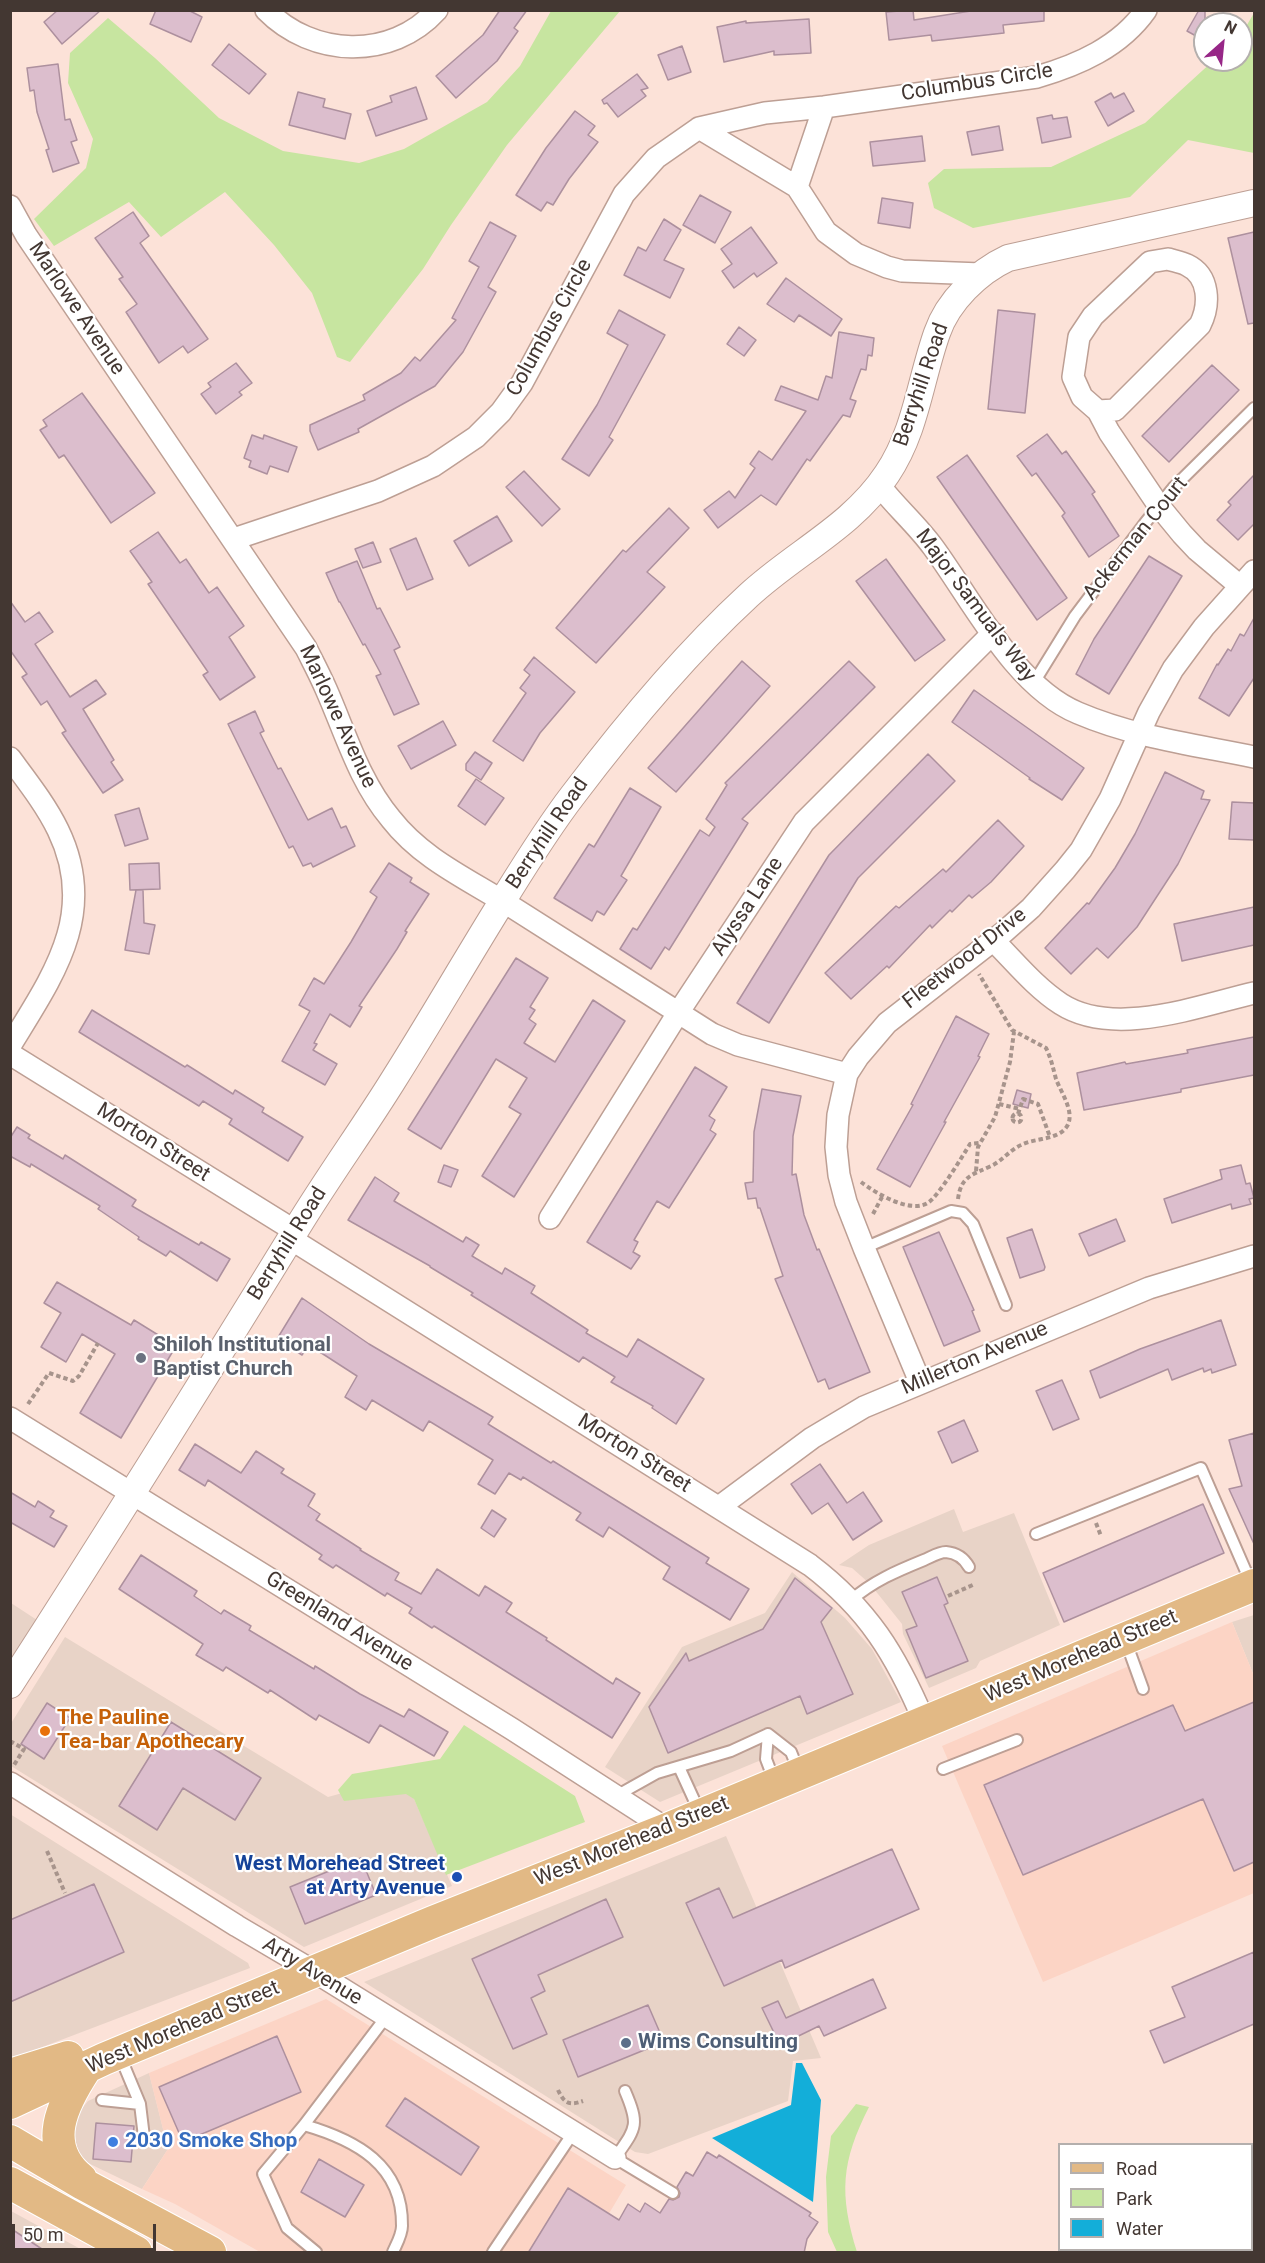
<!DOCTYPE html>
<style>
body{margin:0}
#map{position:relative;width:1265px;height:2263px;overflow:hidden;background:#fce2d8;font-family:Roboto,sans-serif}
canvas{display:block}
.frame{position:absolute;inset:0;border:12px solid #433732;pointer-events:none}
.legend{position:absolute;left:1058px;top:2143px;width:195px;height:108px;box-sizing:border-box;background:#fff;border:2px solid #b4afad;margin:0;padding:8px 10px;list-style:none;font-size:18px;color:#433732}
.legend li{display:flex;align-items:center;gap:12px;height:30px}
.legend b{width:30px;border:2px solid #b4afad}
.north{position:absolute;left:1193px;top:12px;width:60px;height:60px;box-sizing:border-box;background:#fff;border:2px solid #b4afad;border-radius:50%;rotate:27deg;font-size:16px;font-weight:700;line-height:24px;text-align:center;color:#433732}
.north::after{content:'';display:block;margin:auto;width:21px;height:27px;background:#972787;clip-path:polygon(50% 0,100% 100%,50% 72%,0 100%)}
.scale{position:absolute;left:12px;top:2224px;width:144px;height:27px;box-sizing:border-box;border:3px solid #433732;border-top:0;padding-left:8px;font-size:18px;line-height:21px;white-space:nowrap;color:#433732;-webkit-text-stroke:4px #fff;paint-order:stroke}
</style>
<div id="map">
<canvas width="1265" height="2263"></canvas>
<div class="frame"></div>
<ul class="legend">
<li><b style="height:8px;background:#e2b985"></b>Road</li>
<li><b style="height:16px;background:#c7e5a0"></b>Park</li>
<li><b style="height:16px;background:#13aed9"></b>Water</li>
</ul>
<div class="north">N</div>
<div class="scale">50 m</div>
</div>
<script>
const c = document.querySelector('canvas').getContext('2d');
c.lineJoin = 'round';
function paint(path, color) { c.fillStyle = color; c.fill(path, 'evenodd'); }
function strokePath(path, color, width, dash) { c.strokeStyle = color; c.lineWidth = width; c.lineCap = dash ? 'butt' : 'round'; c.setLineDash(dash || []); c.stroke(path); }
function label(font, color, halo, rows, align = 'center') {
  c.font = font + ' Roboto,sans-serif'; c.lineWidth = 4.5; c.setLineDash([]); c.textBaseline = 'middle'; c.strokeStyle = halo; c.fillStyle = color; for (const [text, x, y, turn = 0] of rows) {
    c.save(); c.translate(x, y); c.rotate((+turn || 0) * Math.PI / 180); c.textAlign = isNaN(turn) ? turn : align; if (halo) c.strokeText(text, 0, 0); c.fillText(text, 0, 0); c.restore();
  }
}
paint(new Path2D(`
 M954,1509l9,23 51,-19 46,112 -80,36 -4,7 -47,20 -26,-54 -1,-10 -32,-40 -18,-16 -13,-3 30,-20z
 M792,1572l53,46 27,31 29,53 -241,100 -55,-35 77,-120 83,-34z
 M11,1603l26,17 -26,42z
 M1254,1615v61l-22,-54z
 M65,1637l263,160 76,-21 48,110 -148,61 -293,-181 -1,-41z
 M10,1814l238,149 2,5 -239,91z
 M726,1836l95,222 -28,3 -5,40 -140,53 -13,-2 -271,-170z
 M149,2073l19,76 -26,40 -54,-26 -9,-9 -6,-23 6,-19 9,-11z
 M11,2211l75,41h-75z`), '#e8d3c7');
paint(new Path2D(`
 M1232,1622l22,54v217l-211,89 -101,-236z
 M326,1999l300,186 -40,67h-326l-85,-48 -33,-15 26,-40 -19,-76z`), '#fcd4c5');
paint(new Path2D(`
 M551,11h69l-113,134 -56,80 -28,44 -73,93 -13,-5 -25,-64 -38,-48 -49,-53 -64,45 -32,-35 -75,44 -20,-27 52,-51 7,-29 -25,-56 2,-30 38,-35 47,40 64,60 64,33 76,12 45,-14 83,-47 33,-36z
 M1254,13v140l-66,-13 -58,57 -157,31 -39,-20 -6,-25 16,-14 107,-2 94,-44 69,-63h27v-25z
 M464,1725l111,71 10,26 -139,53 -32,-76 -8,-5 -62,7 -6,-11 14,-16 88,-15z
 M856,2104l13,3c-28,55 -30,87 -12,145h-20l-9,-20 -2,-55 5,-41z`), '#c7e5a0');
paint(new Path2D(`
 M796,2063h6l19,37 -8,102 -101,-64 79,-33z`), '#13aed9');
const building = new Path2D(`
 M58,10h43l-39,34 -18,-22z
 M156,10h32l14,7 -11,25 -41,-18z
 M500,10h27l-13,18 4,3 -21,30 -41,37 -20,-22 47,-41z
 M913,10l1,10 63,-10h67v11l-41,4 1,8 -72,8 -1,-6 -42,5 -3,-28z
 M1199,10h6v31l-18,-10z
 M809,19l2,34 -37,2v-4l-50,11 -7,-35 29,-6v2z
 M229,44l37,30 -17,20 -37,-29z
 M682,46l9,26 -23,8 -10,-25z
 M58,64l7,56 5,-1 7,21 -6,2 8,21 -26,9 -7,-22 3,-1 -12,-37 -3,-22 -4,1 -3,-23z
 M637,74l11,14 -7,2 5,6 -28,21 -11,-14 -3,1 -2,-4z
 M416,87l11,32 -51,17 -9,-25 25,-9 -2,-6z
 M298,92l27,7 -2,8 28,7 -6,25 -56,-14z
 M1111,93l3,5 10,-5 10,18 -26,15 -13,-24z
 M575,111l20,15 -7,9 10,7 -29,37 -16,26 -6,-3 -6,9 -25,-16 30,-47z
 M1052,115l1,4 14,-2 4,20 -29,6 -5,-25z
 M999,126l4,24 -31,5 -5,-23z
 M922,136l3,25 -52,5 -3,-24z
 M700,195l31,17 -16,31 -32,-18z
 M882,198l31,5 -3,25 -32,-5z
 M133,212l16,24 -9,7 68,96 -20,14 -5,-7 -24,17 -33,-51 11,-8 -18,-25 4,-2 -28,-39z
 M664,219l17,11 -17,30 20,9 -14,29 -46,-23 14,-28 8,4z
 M490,222l26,14 -28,51 8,5 -33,60 -28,34 -77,43 1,3 -41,18 -8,-19v-6l55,-25 -2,-5 38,-22 14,-16 5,4 36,-41 -4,-2 27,-51 -10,-6z
 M751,227l26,36 -20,14 -3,-4 -20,15 -12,-17 10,-7 -11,-15z
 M1254,232v91l-6,1 -20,-86z
 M786,278l56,41 -11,17 -32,-21 -5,7 -27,-18z
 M619,310l46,25 -56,102 4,3 -24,36 -27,-17 35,-54 31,-60 -21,-12z
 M998,310l37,4 -10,99 -37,-4z
 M739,327l17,13 -12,16 -17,-12z
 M839,332l35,6 -2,18 -4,-1 -2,15 -5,-1 -11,30 6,2 -6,16 -7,-2 -33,46 -3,-2 -31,46 -15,-10 -43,33 -14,-18 25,-19 6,7 20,-30 -5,-4 9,-13 13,9 34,-49 -31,-11 6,-14 37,14 8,-24 6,2z
 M236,363l16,20 -13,9 3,3 -26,19 -15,-20 10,-7 -3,-4z
 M1212,365l27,25 -70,72 -27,-26z
 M82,393l73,100 -44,30 -47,-68 -5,3 -19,-28 7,-4 -4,-6z
 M1047,434l15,20 4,-3 29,41 -3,2 27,42 -30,21 -27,-41 3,-3 -29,-40 -4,3 -15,-20z
 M252,435l11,4 1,-4 33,12 -9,25 -18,-6 -3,8 -18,-7 2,-6 -7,-3z
 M967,455l100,143 -30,22 -100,-143z
 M524,471l36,38 -18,17 -36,-39z
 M1254,475v49l-16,16 -21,-20 14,-15 -3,-3z
 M669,508l20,20 -42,44 18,15 -69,76 -40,-35 67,-78 3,2z
 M497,516l15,25 -43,25 -15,-25z
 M158,532l22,31 6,-4 23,34 8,-6 27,39 -15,11 26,40 -35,23 -17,-25 5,-3 -60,-88 4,-2 -22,-31z
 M416,538l17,41 -26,11 -17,-41z
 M373,542l8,20 -18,6 -8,-19z
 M1149,556l33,20 -73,118 -33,-20 18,-35z
 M886,559l59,81 -30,21 -59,-80z
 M357,561l20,48 3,-1 20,39 -6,3 25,54 -25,11 -18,-39 5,-2 -16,-30 -2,1 -23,-43h-1l-13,-29z
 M10,601l15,21 14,-10 14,20 -18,12 35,53 26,-17 10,14 -23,15 31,51 -3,2 12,18 -20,13 -41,-60 4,-2 -19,-30 -6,4 -19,-28 5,-3 -17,-24z
 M1254,618v60l-25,38 -30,-18 18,-34 1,1 10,-16 3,2 9,-17 4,2z
 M534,657l41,35 -35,41 -17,28 -30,-20 33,-48 -6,-5 10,-13 -6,-5z
 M742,661l28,25 -94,106 -28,-24z
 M849,661l26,26 -133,132 6,4 -79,127 -4,-3 -14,22 -31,-20 13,-21 4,2 63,-100 9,6 6,-9 -9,-8 21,-34 -2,-2z
 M974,690l110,78 -22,32 -33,-21 1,-1 -78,-56z
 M255,711l9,20 -4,2 18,36 3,-1 27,52 24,-12 9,20 5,-2 9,20 -42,21 -2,-4 -8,3 -10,-20 -4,2 -61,-124z
 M443,721l13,24 -45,24 -13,-23z
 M475,752l17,11 -11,17 -15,-10v-6z
 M928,754l27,27 -97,97 -89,145 -32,-20 92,-148z
 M1165,772l39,19 -3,8 9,1 -32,64 -41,63 -29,31 -11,-10 -26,26 -26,-26 42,-45 2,1 26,-36 20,-34z
 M476,779l28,19 -19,27 -27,-19z
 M630,788l31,19 -40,69 6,4 -23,35 -7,-4 -5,10 -38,-23 35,-54 5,3z
 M1232,802l22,1v37l-25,-1z
 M139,808l9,31 -23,7 -10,-31z
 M998,820l26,26 -33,36 -19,16 -3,-3 -17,17 -2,-2 -18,18 -2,-3 -41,43 -2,-2 -36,33 -26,-26 71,-67 3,2 44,-39 3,3z
 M159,863l1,26 -30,1 -1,-26z
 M389,863l23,15 -2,4 19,12 -24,37 2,1 -10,17 -38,57 3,1 -12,20 -20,-13 -16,29 3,1 -4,6 24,14 -12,21 -43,-24 28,-50 -11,-6 15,-27 10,6 27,-42 26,-45 -7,-5z
 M136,890h7l1,33 11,2 -6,29 -24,-4z
 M1254,907v38l-72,16 -8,-37z
 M516,958l32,20 -18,29 5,3 -6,9 7,5 -12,19 31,19 38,-62 32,21 -111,176 -32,-21 39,-62 -12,-7 18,-29 -31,-19 -55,90 -33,-20z
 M92,1010l93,57 2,-2 46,29 2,-4 29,18 -2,4 41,25 -15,24 -59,-37 3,-5 -29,-18 -4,5 -120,-74z
 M956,1016l33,18 -11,22 2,1 -36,65h2l-36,65 -33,-18 36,-64 -2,-1z
 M1254,1037v38l-73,14v3l-97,18 -7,-37 48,-11 1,2 62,-11 -1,-3z
 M695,1067l32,20 -18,29 6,4 -5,10 6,4 -47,74 -12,-7 -23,39 4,2 -5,10 7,4 -9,13 -44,-27z
 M762,1089l39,7 -8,40 -1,39 4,-1 8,41 13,35 2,-1 51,123 -41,17 -4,-10 -7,3 -43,-103 8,-3 -23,-68h-2l-2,-10 -8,1 -3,-16 8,-1 1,-50z
 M1017,1090l14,4 -3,14 -15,-4z
 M17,1127l13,8 -2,3 35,21 2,-4 71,45 -4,6 67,39 2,-3 29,17 -13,22 -47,-30 -4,5 -28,-17 1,-2 -41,-28 2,-3 -69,-42 -1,3 -20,-11v-18z
 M444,1165l14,5 -7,17 -13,-5z
 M1241,1165l5,19 4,-1 4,15 -5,1 2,5 -19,5 -1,-5 -59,19 -8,-24 58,-20 -2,-9z
 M375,1177l24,16 -5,8 69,41 3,-5 13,8 -7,11 30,18 3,-6 30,18 -4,7 57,37 -2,3 41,24 11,-18 66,40 -28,45 -24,-16 1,-2 -42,-24 4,-5 -32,-20 -4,5 -108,-67 2,-2 -43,-26v-1l-82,-46z
 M1116,1219l9,22 -36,15 -10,-22z
 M1032,1229l13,38 -1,3 -24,8 -13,-40z
 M939,1232l35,78 -2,1 8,20 -36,15 -41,-99z
 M57,1282l74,43 3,-5 42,26 -55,92 -41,-25 35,-59 -33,-20 -16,28 -25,-15 20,-34 -17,-10z
 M302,1298l67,46 124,73 -5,7 63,39 2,-2 156,97 -3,5 43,26 -19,31 -67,-41 7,-12 -61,-40 -6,10 -27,-17 5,-7 -58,-36 -2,3 -12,-7 -14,21 -17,-10 15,-24 -64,-39 -6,10 -51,-31 -6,10 -21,-13 12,-21 -48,-31 -7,10 -25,-16z
 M1221,1320l15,45 -24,8 -1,-4 -7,3 -1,-4 -31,12 -4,-11 -68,29 -10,-27 50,-22z
 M1062,1380l17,39 -26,11 -17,-39z
 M964,1420l14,31 -26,12 -14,-31z
 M1254,1433v111l-25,-55 13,-3 -13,-46z
 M195,1444l46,29 15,-22 28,18 -3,4 34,21 -7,12 12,8 -4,6 45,29 -1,1 39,23 -4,7 26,14 16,-25 42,27 6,-10 27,17 -6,9 41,26 -1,2 67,44 3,-6 24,15 -28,45 -178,-112 -2,2 -23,-15 3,-5 -25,-15 -2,3 -49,-31 -3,3 -14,-9 3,-4 -114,-75 -3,6 -26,-16z
 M820,1464l27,39 16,-11 19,29 -29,19 -25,-37 -16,11 -21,-30z
 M10,1492l25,15 3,-6 16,10 -4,6 17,9 -13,21 -44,-25z
 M1203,1504l21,49 -160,69 -21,-49z
 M492,1510l14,9 -12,18 -13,-9z
 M141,1555l56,36 -3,5 27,18 3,-4 27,16 -2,4 65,39 1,-3 45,28 44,23 5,-8 39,23 -14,24 -54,-31 -11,18 -50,-28 -3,5 -46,-30 -2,3 -42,-26 -3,4 -27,-16 7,-11 -84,-55z
 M937,1577l11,26 -4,2 24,56 -42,17 -20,-48 11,-4 -15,-34z
 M795,1578l37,30 -11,14 32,72 -46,20 -7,-18 -132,57 -19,-46 37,-54 3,8 74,-32z
 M1254,1702v160l-20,9 -31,-72 -180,76 -39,-90 189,-80 12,26z
 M47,1703l23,15 -26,41 -23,-15z
 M171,1722l90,56 -26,42 -52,-32 -26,42 -38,-24z
 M892,1849l27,60 -134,59 -3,-8 -58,26 -38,-83 33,-15 14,30z
 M361,1858l15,37 -71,29 -15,-37z
 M94,1884l30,68 -114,50v-82z
 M606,1899l17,38 -85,38 7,16 -14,7 16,36 -34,15 -41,-90z
 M1254,1952v72l-90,39 -14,-32 35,-14 -13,-30z
 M873,1979l13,29 -62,28 -5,-10 -39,19 -18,-37 16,-7 8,17z
 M648,2005l16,37 -86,35 -15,-37z
 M277,2036l24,56 -118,50 -24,-55z
 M405,2098l74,49 -18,28 -75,-49z
 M96,2123l38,3 -3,36 -38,-3z
 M707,2152l10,6 2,-3 92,58 -2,3 9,6 -11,17 -3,14h-276l40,-65 51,32 9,-16 12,8 5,-9 15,10 9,-14 4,1 6,-3 1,-4 -3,-6 9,-15 7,4z
 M319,2159l45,26 -19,32 -44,-25z
 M10,2228l38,25h-38z`);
paint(building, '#dcbecd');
strokePath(building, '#ad909e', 1.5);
const service = new Path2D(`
 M1033,684l42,-68 70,-93 29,-36 80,-79
 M864,1248l87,-37 12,2 10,11 33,81
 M1036,1534l165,-66 50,115
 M850,1601c23,-20 47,-30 74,-41 7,-3 15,-8 22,-8 11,1 18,6 23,15
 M1126,1642l17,47
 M768,1734l23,18 8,20
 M679,1767l21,46
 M943,1769l74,-29
 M616,1796l41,-23 74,-22 37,-17 -2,25 8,21
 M120,2056l20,48 4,33
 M625,2091c15,35 11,37 -10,67l58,35
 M102,2100l38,4
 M304,2125c52,15 99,40 98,101 0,9 -6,19 -9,26
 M316,2252l-29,-24 -24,-54 41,-49 82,-108
 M493,2252l80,-119`);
const minor = new Path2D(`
 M266,10c46,47 125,51 171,0
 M699,128l98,59 29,45 30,22 31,13 15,4 79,3
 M797,187l27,-80
 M10,206l16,29 280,413c7,14 14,27 20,41 20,45 33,92 65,130 32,41 79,61 121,88 67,42 133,85 200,127l26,11 109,29
 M1168,259c6,2 13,3 19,6 23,11 23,40 13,60l-85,85 -17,1 -16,-14 -9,-20 6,-40 14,-21 57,-54z
 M1098,411l11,21 50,74 23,28 15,16 43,36
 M879,485c17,22 38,40 54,62 39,53 82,140 145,166 56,24 118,32 176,44
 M234,539l144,-48 55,-25 43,-29 25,-25 21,-29 102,-189 32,-36 43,-30 66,-15 59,-6 213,-30c41,-12 83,-30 109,-67
 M10,758c17,23 36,47 48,72 41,84 -6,147 -48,216
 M993,940c22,22 42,47 68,64 53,34 137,2 193,-11
 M10,1054l285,177
 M550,1218l128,-205 126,-191 189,-189
 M291,1239l519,326c58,44 86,90 114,156
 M920,1382l-56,-134 -18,-46 -7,-27 -3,-28 2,-32 9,-41 11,-17 29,-34 117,-91 27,-24 34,-38 16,-20 29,-51 39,-87 24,-43 31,-42 50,-56
 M10,1418l502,311 155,100
 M719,1507l93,-69 52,-31 285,-119 105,-32
 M10,1783l227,143 78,46 300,186
 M1161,2250l3,2`);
const tertiary = new Path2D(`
 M10,1685c98,-152 193,-304 287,-457 31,-51 66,-99 97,-149 36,-57 70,-116 106,-174 23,-37 46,-75 73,-110 53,-70 111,-140 175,-199 46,-43 104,-69 139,-122 29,-43 33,-93 50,-141 11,-32 41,-61 71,-75l246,-55`);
const primary = new Path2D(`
 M10,2075l58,-18
 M10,2103l94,-44 329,-137 234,-93 587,-244
 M10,2141l73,43 127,68
 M81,2179c-41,-33 -18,-76 5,-111
 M10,2183l126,69`);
strokePath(service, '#bd9f94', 14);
strokePath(minor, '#bd9f94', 24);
strokePath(tertiary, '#bd9f94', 28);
strokePath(primary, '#fff', 34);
strokePath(new Path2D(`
 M999,1104l21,5
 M1012.5 1118a4.5 4.5 0 1 1 9 0a4.5 4.5 0 1 1-9 0Z
 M1018,1114l5,-15 15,5 12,33
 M976,1171l2,-24 17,-30 15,-55 4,-30
 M861,1182c15,11 50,33 68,20 10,-7 33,-45 41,-58l9,-1
 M958,1199c3,-23 14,-24 33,-33 11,-5 19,-16 30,-21 12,-6 27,-5 39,-12 21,-13 2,-38 -4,-54 -3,-11 -5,-21 -10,-31l-34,-18 -33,-56
 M873,1214l9,-17
 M28,1404l21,-31 24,8 6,-5 19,-33
 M1096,1523l5,13
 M948,1596l27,-12
 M10,1741l14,8 -10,16
 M47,1851l18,42
 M558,2090c6,13 11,16 25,11`), '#a7948c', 4, [4.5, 3]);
strokePath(service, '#fff', 10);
strokePath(minor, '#fff', 21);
strokePath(tertiary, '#fff', 26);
strokePath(primary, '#e2b985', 32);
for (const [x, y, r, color] of [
 [141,1358,6,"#6b7280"],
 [45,1731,6,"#e8710a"],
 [457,1877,6,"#1a4fb4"],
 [626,2043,6,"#5c6f8a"],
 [113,2142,6,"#3f7fe0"]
]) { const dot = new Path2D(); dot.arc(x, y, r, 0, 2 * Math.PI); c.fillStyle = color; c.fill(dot); strokePath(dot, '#fff', 2); }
label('21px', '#433732', '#fff', [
 ["Columbus Circle",977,83,-9],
 ["Marlowe Avenue",76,309,56],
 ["Columbus Circle",550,328,-61],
 ["Berryhill Road",922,385,-71],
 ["Ackerman Court",1136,539,-51],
 ["Major Samuals Way",975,606,53],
 ["Marlowe Avenue",337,717,65],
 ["Berryhill Road",548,834,-56],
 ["Alyssa Lane",748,907,-57],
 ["Fleetwood Drive",965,959,-38],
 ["Morton Street",153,1143,32],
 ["Berryhill Road",288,1244,-58],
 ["Millerton Avenue",975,1359,-23],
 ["Morton Street",634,1454,32],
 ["Greenland Avenue",339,1622,32],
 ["West Morehead Street",1081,1657,-23],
 ["West Morehead Street",632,1842,-22],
 ["Arty Avenue",312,1972,31],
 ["West Morehead Street",183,2028,-23]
]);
label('bold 21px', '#5b616d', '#fff', [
 ["Shiloh Institutional",153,1346],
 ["Baptist Church",153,1370]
], 'left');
label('bold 21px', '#c56008', '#fff', [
 ["The Pauline",57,1719],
 ["Tea-bar Apothecary",57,1743]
], 'left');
label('bold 21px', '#164399', '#fff', [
 ["West Morehead Street",445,1865],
 ["at Arty Avenue",445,1889]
], 'right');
label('bold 21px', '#4e5e75', '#fff', [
 ["Wims Consulting",638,2043]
], 'left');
label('bold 21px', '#366cbe', '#fff', [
 ["2030 Smoke Shop",125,2142]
], 'left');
</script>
